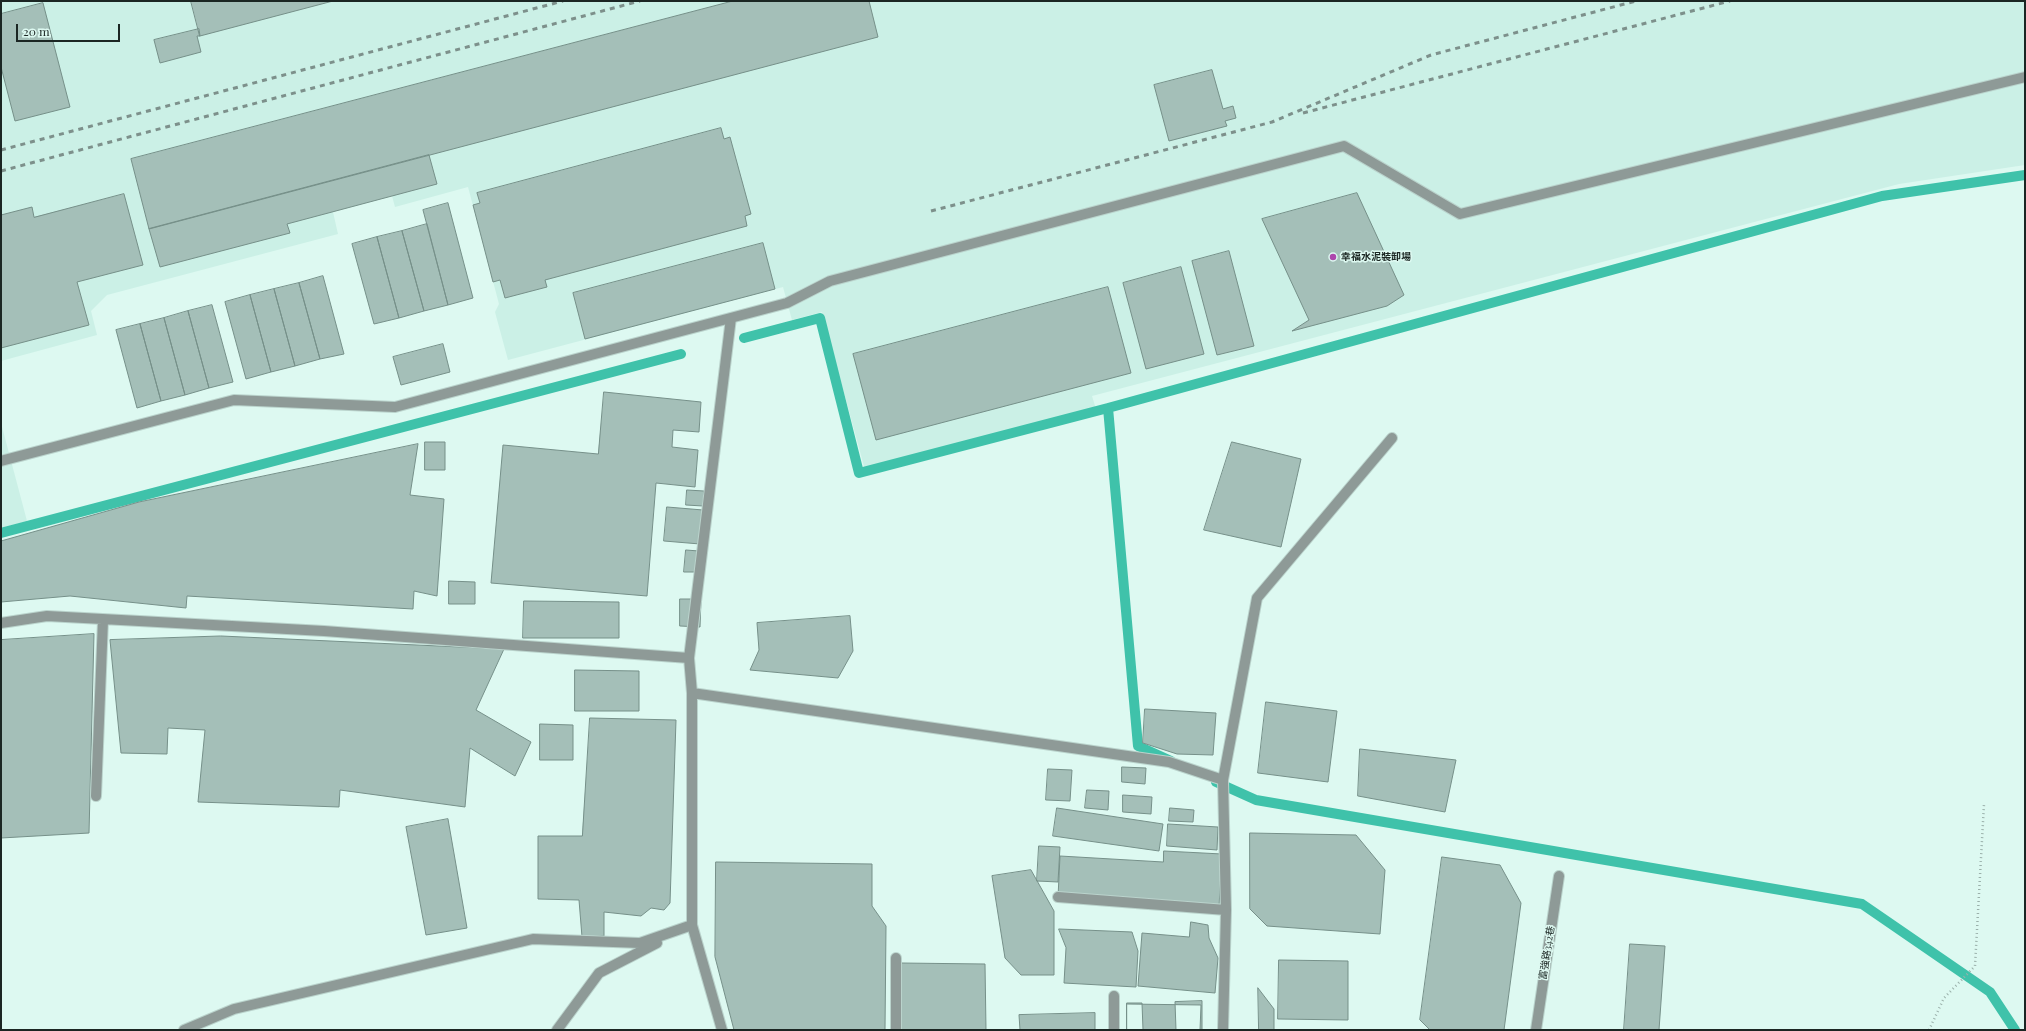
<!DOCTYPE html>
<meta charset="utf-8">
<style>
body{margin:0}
#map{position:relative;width:2026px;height:1031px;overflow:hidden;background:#ddf9f1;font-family:"Playfair Display",serif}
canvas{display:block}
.frame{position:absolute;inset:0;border:2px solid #1b2623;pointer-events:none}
.scale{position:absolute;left:16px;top:24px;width:104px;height:18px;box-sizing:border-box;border:2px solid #1b2623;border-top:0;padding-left:5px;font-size:12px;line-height:14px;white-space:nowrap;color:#1b2623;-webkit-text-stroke:3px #ddf9f1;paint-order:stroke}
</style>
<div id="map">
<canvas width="2026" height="1031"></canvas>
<div class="frame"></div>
<div class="scale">20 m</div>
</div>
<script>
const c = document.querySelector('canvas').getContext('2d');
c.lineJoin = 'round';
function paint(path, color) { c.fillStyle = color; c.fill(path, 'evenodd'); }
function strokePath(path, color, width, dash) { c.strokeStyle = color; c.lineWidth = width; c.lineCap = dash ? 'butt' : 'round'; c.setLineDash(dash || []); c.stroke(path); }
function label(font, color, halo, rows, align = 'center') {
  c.font = font + ' "Playfair Display","Noto Sans TC",serif'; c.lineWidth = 3; c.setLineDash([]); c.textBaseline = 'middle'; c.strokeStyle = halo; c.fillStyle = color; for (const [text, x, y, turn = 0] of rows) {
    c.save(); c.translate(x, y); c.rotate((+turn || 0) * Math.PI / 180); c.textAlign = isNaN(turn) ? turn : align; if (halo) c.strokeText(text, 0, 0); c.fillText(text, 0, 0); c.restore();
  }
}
paint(new Path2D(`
 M1,1h2024v164l-126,19 -807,212 4,13 -231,61 -43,-158 -30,8 -9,-33 -275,73 -13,-48 4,-8 -31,-117 -73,20 -3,-11 -59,16 5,22 -231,61 -16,16 6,24 -96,26z
 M1,423l26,98 -26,7z`), '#cbf0e6');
strokePath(new Path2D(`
 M744,338l76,-20 39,155 249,-65 30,338 33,15
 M1108,408l774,-212 143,-21
 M1,533l680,-179
 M1216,782l40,18 606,104 128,88 25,38`), '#3fc2aa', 10);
const building = new Path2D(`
 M191,1h142l-133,35z
 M733,1h136l9,36 -729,192 -18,-70z
 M43,3l27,104 -55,14 -14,-54v-53z
 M199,29l1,7h-3l4,16 -41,11 -6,-23z
 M1212,70l11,39 10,-3 3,12 -11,3 2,5 -58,15 -15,-56z
 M721,128l3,11 6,-2 21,77 -6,2 2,10 -202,54 2,7 -42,11 -5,-18 -7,2 -20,-77 7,-2 -3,-10z
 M429,155l8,29 -150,40 3,9 -130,34 -11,-38z
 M1357,193l47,102 -17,11 -95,25 17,-11 -47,-101z
 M124,194l19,71 -66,17 12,43 -88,23v-133l31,-8 2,10z
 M448,203l25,95 -25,7 -25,-95z
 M427,224l21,81 -24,6 -22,-80z
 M402,231l22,80 -25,7 -22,-81z
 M377,237l22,81 -25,6 -22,-80z
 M763,243l12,46 -190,50 -12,-46z
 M1229,251l25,95 -37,9 -25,-94z
 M1181,267l23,87 -58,15 -23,-86z
 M323,276l21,78 -24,5 -21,-76z
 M299,283l21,76 -25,7 -21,-77z
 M1108,287l23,86 -255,67 -23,-86z
 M274,289l21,77 -24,6 -21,-77z
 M250,295l21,77 -25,7 -21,-77z
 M212,305l21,77 -24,6 -21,-77z
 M188,311l21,77 -24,7 -21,-77z
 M164,318l21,77 -24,6 -21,-77z
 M140,324l21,77 -24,7 -21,-78z
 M443,344l7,28 -49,13 -8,-28z
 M604,392l97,10 -2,30 -26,-2 -1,17 26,3 -3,37 -39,-4 -9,113 -156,-13 12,-138 95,9z
 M425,442h20v28h-20z
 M1232,442l69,17 -20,88 -77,-17z
 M418,444l-8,51 34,4 -7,97 -23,-5 -1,18 -226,-13 -1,12 -116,-12 -69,6v-61l138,-39z
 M687,490l17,1 -1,15 -17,-1z
 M667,507l36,3 -3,34 -36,-3z
 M686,550l13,1 -2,21h-13z
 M449,581l26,1v22h-26z
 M680,599h21l-1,28 -20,-1z
 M524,601l95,1v36h-96z
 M850,616l3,35 -15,27 -88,-8 9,-20 -2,-27z
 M94,634l-5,199 -88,5v-198z
 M221,636l283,13 -28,61 55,32 -16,34 -45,-28 -5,59 -125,-17 -1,17 -141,-5 7,-72 -37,-2 -1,26 -46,-1 -11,-113z
 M575,670l64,1v40h-64z
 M1266,702l71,9 -9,71 -70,-9z
 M1145,709l71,4 -3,42 -36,-1 -34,-11z
 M590,718l86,2 -6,183 -6,7 -13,-2 -10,8 -37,-4v24l-22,1 -3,-37 -41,-1v-63h44z
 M540,724l33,1v35h-33z
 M1360,749l96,11 -11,52 -87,-16z
 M1122,767l24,1 -1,16 -23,-2z
 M1048,769l24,1 -2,31 -24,-1z
 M1087,790l22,1 -1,19 -23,-2z
 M1123,795l29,2 -1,17 -28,-2z
 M1057,808l106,16 -4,27 -106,-15z
 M1170,808l24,2 -1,12 -24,-1z
 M448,819l19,109 -41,7 -20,-108z
 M1168,824l50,3 -1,23 -50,-4z
 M1250,833l106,2 29,35 -5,64 -113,-8 -17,-17z
 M1039,846l21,1 -2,35 -21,-1z
 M1164,851l58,3 -3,53 -161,-10 2,-41 103,6z
 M1442,857l58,8 21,38 -17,127h-74l-10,-10z
 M716,862l156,2v42l14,20 -1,104h-151l-19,-73z
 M1031,870l23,41v64h-33l-16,-17 -13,-82z
 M1191,922l17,3 1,13 9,20 -3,35 -77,-7 4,-53 47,4z
 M1059,929l73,3 6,19 -2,36 -72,-4 2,-35z
 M1630,944l35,2 -6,84h-35z
 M1279,960l69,1v59l-70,-1z
 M900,963l85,1 1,66h-86z
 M1258,988l16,21v21h-15z
 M1202,1001v29h-26l-1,-28z
 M1127,1003h15l1,27h-16z
 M1127,1004l74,1 -1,25h-73z
 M1095,1013v17h-75l-1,-15z`);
paint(building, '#a4bfb8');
strokePath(building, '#769089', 1);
const minor = new Path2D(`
 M1,461l233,-61 161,7 392,-104 43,-22 514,-135 116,68 565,-137
 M1,623l46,-7 277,15 365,27
 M692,693l477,69 54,18 3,130 -3,120
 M1223,780l34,-182 135,-160
 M96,796l7,-176
 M1058,897l168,13
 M896,958v72
 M184,1030l50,-21 299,-70 107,4 52,-18
 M557,1030l42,-57 58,-30
 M722,1030l-30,-105v-232l-3,-35 42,-340
 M1114,1030v-34
 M1536,1030l23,-154`);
strokePath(minor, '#bad3cc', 12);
strokePath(new Path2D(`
 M1929,1030l15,-32 31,-32 9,-162`), '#9bb1ab', 2.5, [1, 3]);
strokePath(minor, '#8e9a97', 10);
strokePath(new Path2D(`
 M1303,113l427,-112
 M1,150l562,-149
 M1,171l639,-170
 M931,211l341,-89 159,-67 205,-54`), '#7d908b', 3, [5, 5]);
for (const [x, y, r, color] of [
 [1333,257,4,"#ad47ac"]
]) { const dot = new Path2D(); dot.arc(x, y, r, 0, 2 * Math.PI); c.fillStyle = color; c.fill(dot); strokePath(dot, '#ddf9f1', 1.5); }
label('bold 10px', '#1b2623', '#ddf9f1', [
 ["幸福水泥裝卸場",1341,257]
], 'left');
label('10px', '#1b2623', '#ddf9f1', [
 ["富強路342巷",1547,953,-81]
]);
</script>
